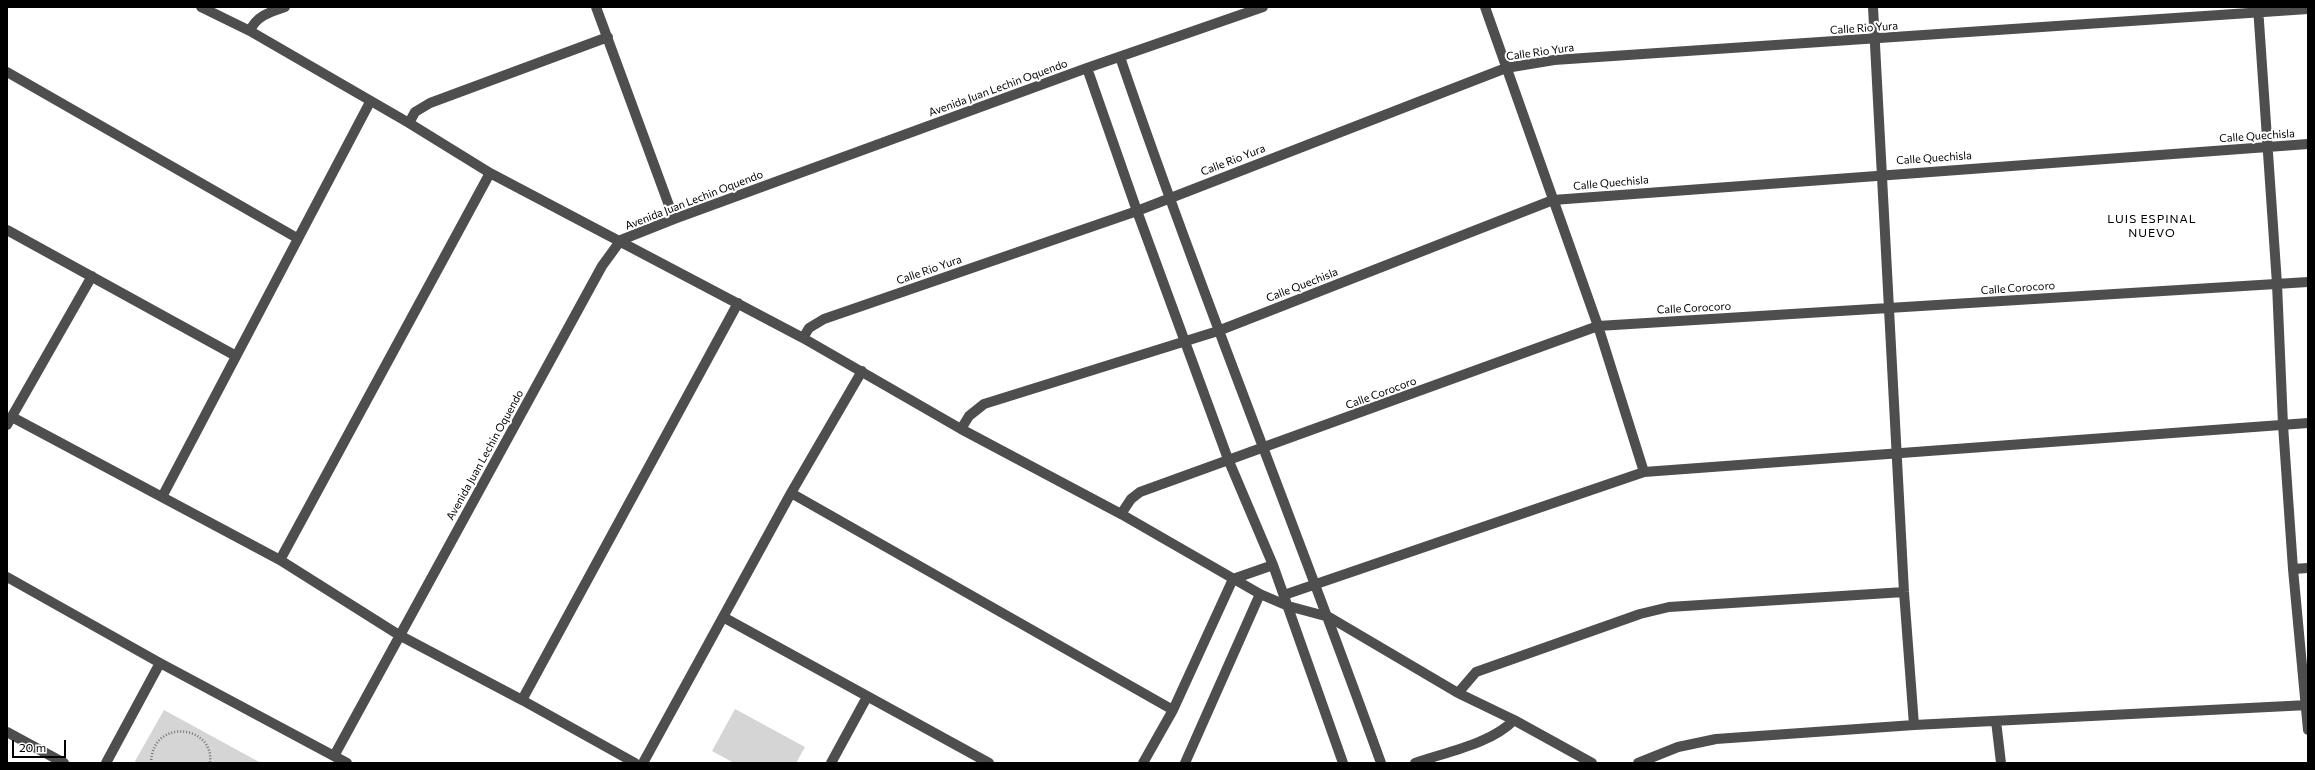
<!DOCTYPE html>
<style>
body{margin:0}
#map{position:relative;width:2315px;height:770px;overflow:hidden;background:#fff;font-family:Commissioner,sans-serif}
canvas{display:block}
.frame{position:absolute;inset:0;border:8px solid #000;pointer-events:none}
.scale{position:absolute;left:12px;top:740px;width:54px;height:18px;box-sizing:border-box;border:2px solid #000;border-top:0;padding-left:5px;font-size:12px;line-height:14px;white-space:nowrap;color:#000;-webkit-text-stroke:3px #fff;paint-order:stroke}
</style>
<div id="map">
<canvas width="2315" height="770"></canvas>
<div class="frame"></div>
<div class="scale">20 m</div>
</div>
<script>
const c = document.querySelector('canvas').getContext('2d');
c.lineJoin = 'round';
function paint(path, color) { c.fillStyle = color; c.fill(path, 'evenodd'); }
function strokePath(path, color, width, dash) { c.strokeStyle = color; c.lineWidth = width; c.lineCap = dash ? 'butt' : 'round'; c.setLineDash(dash || []); c.stroke(path); }
function label(font, color, halo, rows, align = 'center') {
  c.font = font + ' Commissioner,sans-serif'; c.lineWidth = 4; c.setLineDash([]); c.textBaseline = 'middle'; c.strokeStyle = halo; c.fillStyle = color; for (const [text, x, y, turn = 0] of rows) {
    c.save(); c.translate(x, y); c.rotate((+turn || 0) * Math.PI / 180); c.textAlign = isNaN(turn) ? turn : align; if (halo) c.strokeText(text, 0, 0); c.fillText(text, 0, 0); c.restore();
  }
}
paint(new Path2D(`
 M735,709l70,38 -9,16h-62l-22,-12z
 M164,710l97,53h-127z`), '#d5d5d5');
strokePath(new Path2D(`
 M151,763c1,-46 64,-38 59,0`), '#707070', 2.5, [1, 2]);
strokePath(new Path2D(`
 M201,7l49,24 159,92 81,50 313,165 158,91 160,85 139,80 28,12 41,11 129,76 56,27 78,43
 M596,7l78,212
 M1485,7l113,319 46,146
 M1873,7l31,585 10,133
 M2258,7l19,277 6,141 10,144 15,161
 M250,31c6,-15 20,-19 35,-24
 M1120,57c81,237 176,470 261,706
 M1087,68l50,143 91,248 45,106 70,198
 M7,72l290,166
 M409,123l6,-11 15,-9 178,-66
 M7,230l229,126
 M803,338l6,-10 15,-9 313,-108 369,-143 48,-8 754,-51
 M12,417l268,143 119,75 123,65 113,63
 M7,425l85,-149
 M961,429l8,-13 15,-12 234,-73 335,-131 755,-56
 M791,493l382,217
 M162,497l208,-395
 M1121,514l10,-15 9,-7 458,-166 710,-44
 M280,560l210,-387
 M2293,569l15,-1
 M7,577l153,86 187,100
 M1284,595l360,-123 664,-49
 M723,617l266,146
 M1458,693l18,-21 164,-58 29,-7 235,-15
 M522,700l216,-397
 M1996,721l5,42
 M7,732l57,31
 M334,756l268,-490 19,-26 53,-21 413,-151 176,-61
 M106,763l54,-100
 M643,763l148,-270 71,-122
 M831,763l36,-66
 M1143,763l30,-53 60,-131 40,-14
 M1185,763l75,-169
 M1415,763c31,-11 76,-19 99,-43
 M1638,763l40,-16 38,-8 198,-14 394,-20`), '#4e4e4e', 10);
label('11px', '#000', '#fff', [
 ["Calle Rio Yura",1864,28,-4],
 ["Calle Rio Yura",1540,52,-8],
 ["Avenida Juan Lechin Oquendo",998,88,-20],
 ["Calle Quechisla",2257,136,-4],
 ["Calle Quechisla",1934,158,-4],
 ["Calle Rio Yura",1233,160,-21],
 ["Calle Quechisla",1611,183,-5],
 ["Avenida Juan Lechin Oquendo",694,200,-21],
 ["Calle Rio Yura",929,270,-19],
 ["Calle Quechisla",1302,285,-21],
 ["Calle Corocoro",2018,288,-4],
 ["Calle Corocoro",1694,308,-3],
 ["Calle Corocoro",1381,393,-20],
 ["Avenida Juan Lechin Oquendo",485,455,-61]
]);
c.letterSpacing = '1px';
label('12px', '#000', '#fff', [
 ["LUIS ESPINAL",2152,219],
 ["NUEVO",2152,233]
]);
c.letterSpacing = '0px';
</script>
